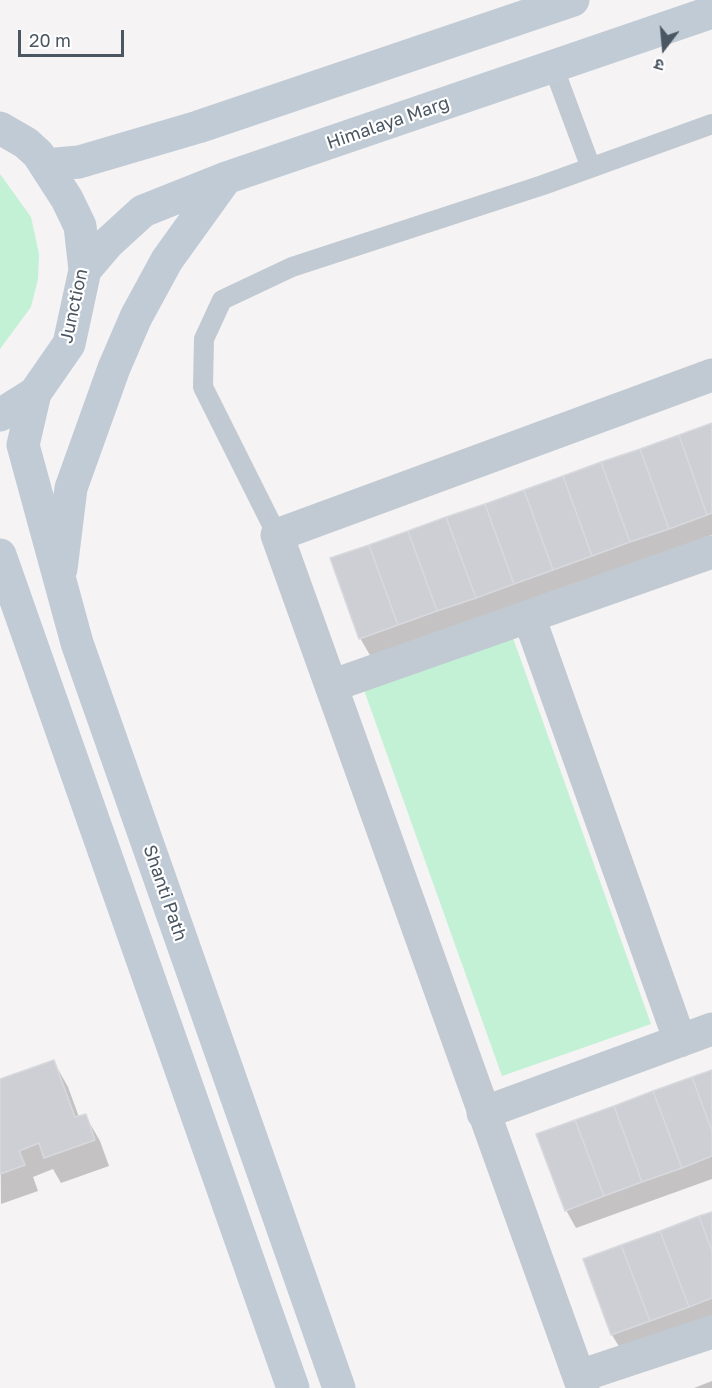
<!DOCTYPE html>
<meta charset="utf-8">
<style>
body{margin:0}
#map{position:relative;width:712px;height:1388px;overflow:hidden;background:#f5f3f3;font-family:"Golos Text","Noto Sans Devanagari",sans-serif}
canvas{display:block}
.north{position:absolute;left:634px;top:18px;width:60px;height:60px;-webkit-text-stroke:4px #fff;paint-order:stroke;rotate:196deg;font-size:16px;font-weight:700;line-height:24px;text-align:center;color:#4a5661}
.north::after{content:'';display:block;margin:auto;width:21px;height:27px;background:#4a5661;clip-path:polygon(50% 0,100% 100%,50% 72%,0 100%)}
.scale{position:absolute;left:18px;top:30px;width:106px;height:27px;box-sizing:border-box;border:3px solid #4a5661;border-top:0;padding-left:8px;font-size:18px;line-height:21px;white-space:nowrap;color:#4a5661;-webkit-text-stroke:4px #fff;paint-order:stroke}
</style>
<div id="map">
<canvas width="712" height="1388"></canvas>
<div class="north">उ</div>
<div class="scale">20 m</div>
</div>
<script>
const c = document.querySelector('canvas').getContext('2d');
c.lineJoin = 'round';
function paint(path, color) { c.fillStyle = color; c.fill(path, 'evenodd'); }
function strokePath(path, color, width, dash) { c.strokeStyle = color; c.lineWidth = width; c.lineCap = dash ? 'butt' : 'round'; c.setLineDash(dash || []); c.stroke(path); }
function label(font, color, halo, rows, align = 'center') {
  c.font = font + ' "Golos Text",sans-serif'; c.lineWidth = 4.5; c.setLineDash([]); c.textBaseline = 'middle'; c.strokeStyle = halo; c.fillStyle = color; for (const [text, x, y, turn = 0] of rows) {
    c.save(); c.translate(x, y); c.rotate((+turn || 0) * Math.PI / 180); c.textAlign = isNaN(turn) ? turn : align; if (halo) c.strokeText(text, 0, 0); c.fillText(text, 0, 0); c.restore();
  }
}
paint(new Path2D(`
 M0,174l31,43 8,37 -1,25 -7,28 -31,42z
 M513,638l138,386 -149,52 -138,-386z`), '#c3f1d5');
paint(new Path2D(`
 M712,425v110l-341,122 -11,-19z
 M54,1062l14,25 11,30 6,-2 15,26 9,25 -48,17 -8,-14 -20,8 5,14 -37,13 -1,-124z
 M712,1072v107l-136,49 -10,-18z
 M712,1213v107l-89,33 -11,-18 -27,-75z
 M712,1381v7h-18z`), '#0003');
const building = new Path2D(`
 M712,423v90l-5,2 -28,-80z
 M679,435l28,80 -38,14 -29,-80z
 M640,449l29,80 -39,13 -29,-80z
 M601,462l29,80 -38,14 -29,-80z
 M563,476l29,80 -39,14 -29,-80z
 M524,490l29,80 -39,14 -29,-80z
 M485,504l29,80 -38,14 -30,-81z
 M446,517l30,81 -39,13 -29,-80z
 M408,531l29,80 -39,14 -29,-80z
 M369,545l29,80 -39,14 -29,-81z
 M54,1060l21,57 11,-3 9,26 -51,18 -5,-15 -20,8 6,14 -25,9v-95z
 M712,1070v61l-20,-54z
 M692,1077l20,54v25l-30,12 -29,-77z
 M653,1091l29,77 -40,14 -28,-76z
 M614,1106l28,76 -38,14 -29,-76z
 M575,1120l29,76 -39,15 -29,-77z
 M712,1212v39l-13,-35z
 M699,1216l13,35v47l-23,9 -29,-76z
 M660,1231l29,76 -39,14 -29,-76z
 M621,1245l29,76 -39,14 -28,-76z`);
paint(building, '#cdcfd5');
strokePath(building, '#d7d9de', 1.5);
strokePath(new Path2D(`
 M553,66l38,102
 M277,535l-74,-148 1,-48 18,-39 70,-33 251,-82 169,-61`), '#c1cad2', 20);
strokePath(new Path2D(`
 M529,617l151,424
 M331,686l381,-134
 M483,1113l229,-84
 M580,1376l132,-44
 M583,1388l-306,-853 435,-160`), '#c1cad2', 33);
strokePath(new Path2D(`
 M0,128l26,15 12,11 29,45 13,27 5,44 -16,74 -34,49 -35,22
 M45,165l34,-3 119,-35 375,-127
 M85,270l23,-27 35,-32 83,-33 486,-166
 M35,393l-12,52 54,198 262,745
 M0,555l293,833
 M61,569l10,-81 43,-120 22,-51 31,-57 59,-82`), '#c1cbd6', 33);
label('18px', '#4a5661', '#fff', [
 ["Himalaya Marg",388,123,-19],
 ["Junction",74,306,-78],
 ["Shanti Path",165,893,71]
]);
</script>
